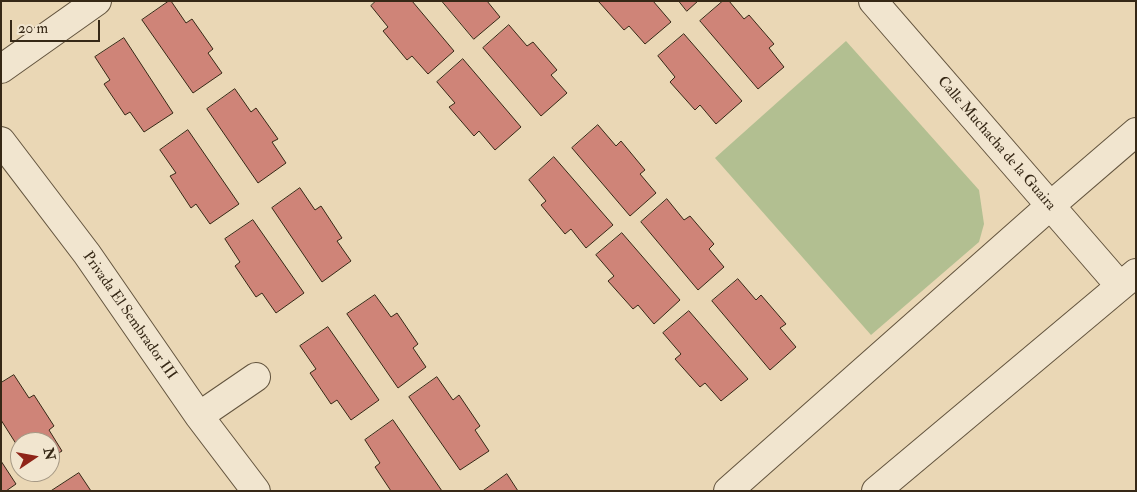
<!DOCTYPE html>
<style>
body{margin:0}
#map{position:relative;width:1137px;height:492px;overflow:hidden;background:#ead7b5;font-family:"IM FELL Double Pica",serif}
canvas{display:block}
.frame{position:absolute;inset:0;border:2px solid #362816;pointer-events:none}
.north{position:absolute;left:10px;top:432px;width:50px;height:50px;box-sizing:border-box;background:#f1e5cf;border:1px solid #a69985;border-radius:50%;rotate:78deg;font-size:14px;font-weight:700;line-height:20px;text-align:center;color:#362816}
.north::after{content:'';display:block;margin:auto;width:18px;height:22px;background:#8f2418;clip-path:polygon(50% 0,100% 100%,50% 72%,0 100%)}
.scale{position:absolute;left:10px;top:20px;width:90px;height:22px;box-sizing:border-box;border:2px solid #362816;border-top:0;padding-left:6px;font-size:15px;line-height:18px;white-space:nowrap;color:#362816;-webkit-text-stroke:4px #f1e5cf;paint-order:stroke}
</style>
<div id="map">
<canvas width="1137" height="492"></canvas>
<div class="frame"></div>
<div class="north">N</div>
<div class="scale">20 m</div>
</div>
<script>
const c = document.querySelector('canvas').getContext('2d');
c.lineJoin = 'round';
function paint(path, color) { c.fillStyle = color; c.fill(path, 'evenodd'); }
function strokePath(path, color, width, dash) { c.strokeStyle = color; c.lineWidth = width; c.lineCap = dash ? 'butt' : 'round'; c.setLineDash(dash || []); c.stroke(path); }
function label(font, color, halo, rows, align = 'center') {
  c.font = font + ' "IM FELL Double Pica",serif'; c.lineWidth = 4; c.setLineDash([]); c.textBaseline = 'middle'; c.strokeStyle = halo; c.fillStyle = color; for (const [text, x, y, turn = 0] of rows) {
    c.save(); c.translate(x, y); c.rotate((+turn || 0) * Math.PI / 180); c.textAlign = isNaN(turn) ? turn : align; if (halo) c.strokeText(text, 0, 0); c.fillText(text, 0, 0); c.restore();
  }
}
paint(new Path2D(`
 M846,41l133,149 5,34 -5,18 -108,93 -156,-177z`), '#b2bf91');
const building = new Path2D(`
 M169,1h2l15,22 6,-4 21,30 -5,4 14,20 -29,20 -51,-73z
 M376,1h36l42,50 -26,23 -16,-18 -5,4 -24,-29 5,-4 -17,-21z
 M442,1h45l13,16 -26,22z
 M600,1h53l18,21 -26,22 -16,-18 -5,4 -25,-28z
 M679,1h19l-11,10z
 M723,1h6l15,18 5,-4 25,29 -5,4 15,19 -26,22 -58,-68z
 M509,25l18,21 6,-4 24,28 -6,5 16,18 -26,23 -58,-68z
 M684,34l58,67 -26,23 -16,-19 -5,5 -25,-28 5,-5 -17,-21z
 M124,38l49,75 -29,19 -14,-20 -5,3 -21,-31 6,-4 -15,-23z
 M463,59l58,68 -26,23 -16,-19 -5,5 -25,-29 6,-4 -18,-21z
 M235,89l16,23 5,-4 22,31 -6,3 14,21 -28,20 -51,-74z
 M598,125l18,21 5,-5 24,29 -5,4 16,19 -26,23 -58,-68z
 M188,130l51,74 -29,20 -14,-20 -5,4 -21,-32 6,-3 -16,-23z
 M554,157l59,68 -27,23 -15,-19 -6,5 -24,-29 5,-4 -17,-21z
 M300,188l15,22 6,-4 21,32 -5,3 14,20 -29,21 -50,-74z
 M667,199l17,21 6,-4 24,28 -5,5 15,18 -26,23 -57,-68z
 M253,220l51,73 -28,20 -14,-20 -6,4 -21,-31 5,-4 -15,-23z
 M622,233l58,67 -26,24 -16,-19 -5,4 -25,-28 6,-5 -18,-21z
 M738,279l18,21 5,-5 25,29 -6,4 16,19 -26,23 -58,-69z
 M375,295l16,22 6,-4 21,31 -5,4 13,19 -28,21 -51,-74z
 M689,311l59,68 -27,22 -16,-18 -5,4 -25,-28 6,-5 -18,-21z
 M328,327l51,73 -28,20 -14,-20 -6,4 -21,-31 6,-4 -16,-23z
 M14,375l15,23 5,-3 20,31 -5,4 13,21 -12,7v-16h-30v8l-19,-30v-37z
 M437,377l16,23 6,-5 21,31 -5,4 14,21 -29,19 -51,-73z
 M393,420l49,71h-51l-16,-24 5,-4 -15,-23z
 M1,461l15,23 -10,7h-5z
 M79,473l12,18h-40z
 M507,474l11,17h-35z`);
paint(building, '#cf8478');
strokePath(building, '#362816', 1);
const minor = new Path2D(`
 M873,1l247,285
 M1,69l96,-68
 M1,141l86,113 112,162 57,75
 M199,416l57,-39
 M728,491l322,-285 86,-74
 M876,491l260,-218`);
strokePath(minor, '#63543e', 30);
strokePath(minor, '#f1e5cf', 28);
label('15px', '#362816', '#f1e5cf', [
 ["Calle Muchacha de la Guaira",996,144,49],
 ["Privada El Sembrador III",129,316,55]
]);
</script>
